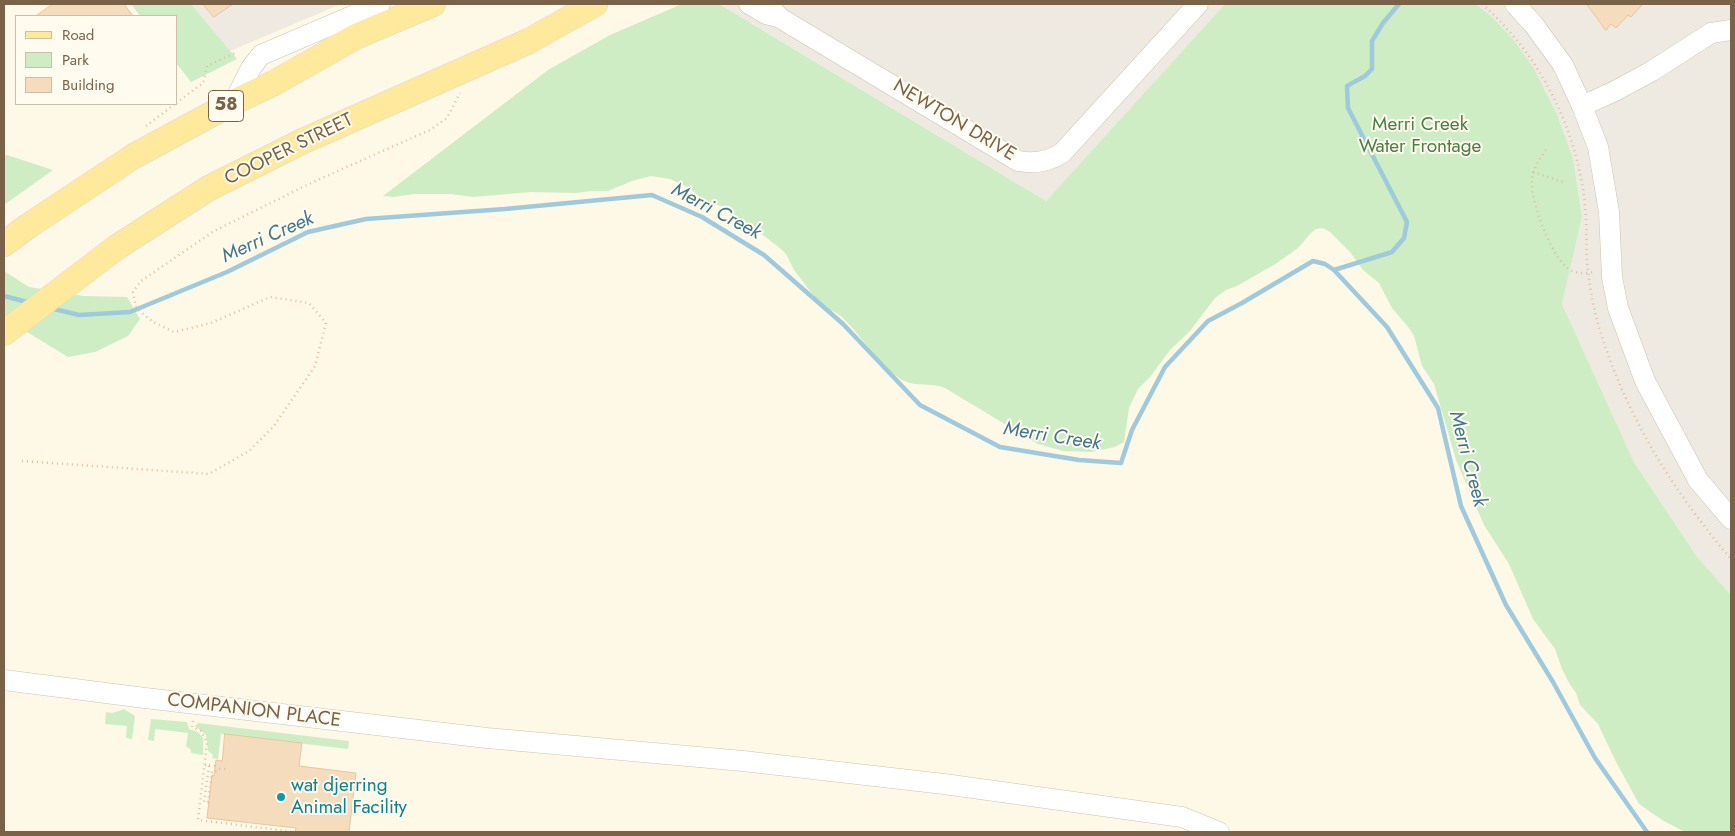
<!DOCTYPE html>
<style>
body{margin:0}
#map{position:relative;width:1735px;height:836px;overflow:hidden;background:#fef8e7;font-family:Jost,sans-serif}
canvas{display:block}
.frame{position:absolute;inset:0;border:5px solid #7a6249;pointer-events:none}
.legend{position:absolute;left:15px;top:15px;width:162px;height:90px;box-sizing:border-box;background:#fffbef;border:1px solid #cabead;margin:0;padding:6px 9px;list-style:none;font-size:15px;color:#7a6249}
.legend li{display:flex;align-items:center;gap:10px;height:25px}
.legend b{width:25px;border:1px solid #cabead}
</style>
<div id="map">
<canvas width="1735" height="836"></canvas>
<div class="frame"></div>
<ul class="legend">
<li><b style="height:6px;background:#ffe99d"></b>Road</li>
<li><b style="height:14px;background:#ceedc4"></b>Park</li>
<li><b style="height:14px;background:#f5dcbd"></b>Building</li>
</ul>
</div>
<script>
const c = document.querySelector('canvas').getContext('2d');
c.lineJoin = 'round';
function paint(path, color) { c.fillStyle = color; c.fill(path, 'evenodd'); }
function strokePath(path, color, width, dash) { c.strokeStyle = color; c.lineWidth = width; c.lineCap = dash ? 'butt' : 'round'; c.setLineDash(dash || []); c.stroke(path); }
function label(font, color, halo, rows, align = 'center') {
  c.font = font + ' Jost,sans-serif'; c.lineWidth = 4; c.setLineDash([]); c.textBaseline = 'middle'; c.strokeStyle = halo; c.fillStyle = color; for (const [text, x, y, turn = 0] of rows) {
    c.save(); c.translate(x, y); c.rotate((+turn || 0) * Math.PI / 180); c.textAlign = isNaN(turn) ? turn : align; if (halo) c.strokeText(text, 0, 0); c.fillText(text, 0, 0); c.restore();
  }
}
paint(new Path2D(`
 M191,4h150l-111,47z
 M719,4h506l-179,197z
 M1476,4h255v591l-33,-37 -64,-96 -72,-158 20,-87 -9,-59 -17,-46 -11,-22 -32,-51 -21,-22z`), '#eee9e1');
paint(new Path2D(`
 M131,4h60l46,55 -46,23 -15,-19v-47h-36z
 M682,4h37l327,197 179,-197h251l16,13 21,22 21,30 22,43 17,46 9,59 -20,87 72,158 64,96 33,37v237h-46l-23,-12 -23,-16 -24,-44 -17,-36 -18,-19 -4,-12 -7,-10 -7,-14 -7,-20 -22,-30 -24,-55 -25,-39 -28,-65 -22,-76 -12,-18 -8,-30 -5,-8 -17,-20 -13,-25 -16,-13 -13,-18 -20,-20 -7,-4 -7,1 -5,4 -13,15 -21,15 -40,23 -11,4 -11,8 -25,33 -20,19 -20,27 -12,12 -9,19 -5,34 -9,5 -24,5 -28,-1 -25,-7 -93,-56c-15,-6 -28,-1 -41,-7 -24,-13 -42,-45 -62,-64 -7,-7 -15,-6 -22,-13l-26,-34 -8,-16 -5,-5 -27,-21 -15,-7 -14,-13 -22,-9 -16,-12 -17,-8 -19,-3 -19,5 -24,10h-16l-16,2 -45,-1 -58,5 -22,-3h-37l-20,3 -11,-1 165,-126 62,-35z
 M4,154l49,16 -49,35z
 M4,271l25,16 55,9 43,1 13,22 -12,17 -33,16 -27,5 -64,-39z
 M124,709l11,7 -3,23 -6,-1 1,-12 -22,-2 1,-12 6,1z
 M151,719l36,3 2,7 9,3 5,6v17l-12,-2v-3l-5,-4 2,-13 -33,-4 -1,12 -6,-1z
 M198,723l151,18 -1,8 -127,-15 -3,25 -6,-1 1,-3 -5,-4 -2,-16 -11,-9z`), '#ceedc4');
strokePath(new Path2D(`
 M1334,270l58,-18 12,-14 3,-16 -59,-114 -1,-22 18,-10 7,-7v-28l11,-18 16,-19
 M4,296l27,7
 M50,308l29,7 51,-3 97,-40 81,-40 58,-13 139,-10 147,-14 50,22 62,38 79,69 77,81 80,42 79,13 42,3 11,-33 33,-63 43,-46 34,-18 71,-42 12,3 9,6 53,57 51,81 23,98 45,99 47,77 42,76 52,74`), '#9fc9dc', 4.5);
const building = new Path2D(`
 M53,4h71l9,12h-97z
 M203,4h30l-19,13z
 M1587,4h56l-12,13 -3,-2 -12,13 -5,-4 -5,6z
 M225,734l77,9 -3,23 57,7 -7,59h-54l1,-4 -89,-10 5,-43 2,1 2,-16 6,1z`);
paint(building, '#f5dcbd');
strokePath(building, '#e9c59c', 1);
const minor = new Path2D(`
 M749,4l17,10 12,3
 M767,4l13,14 238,143c16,3 30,1 44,-8l136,-149
 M1515,4l19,21 29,40 19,41 16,41 11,65 3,65 6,31 27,73 53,99 33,39
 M234,102l17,-34 10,-13 119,-51
 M1582,106l33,-15 37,-20 59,-38 20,-3
 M4,680l141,18 342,40 256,23 201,23 238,33 37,15`);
const major = new Path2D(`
 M4,244l24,-18 106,-70 100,-54 40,-19 83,-47 76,-32
 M4,333l113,-86 92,-59 92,-46 228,-101 66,-37`);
strokePath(minor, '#d1c2ab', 21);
strokePath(major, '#dcd6d0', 26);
strokePath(new Path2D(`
 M1482,4c56,49 92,119 102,192 3,22 2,43 3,65 2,20 5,40 10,59 25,89 74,169 134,239
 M176,103l27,-20 4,-17 28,-13
 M146,126l29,-22
 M1546,150c-8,11 -15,22 -14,35 0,20 22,79 40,86 8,3 16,2 23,1
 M1533,172l30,10
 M22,461l187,13 40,-23 25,-25 41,-60 11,-43 -17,-20 -39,-6 -59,26 -37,9 -21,-10 -17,-14 -3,-16 8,-11 73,-50 99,-49 117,-52 17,-12 13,-25
 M193,721l-1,6 9,4 6,12 -9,77 97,12
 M205,765h4l-5,37h4l4,-31h5l1,-2h8
 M209,765l6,1`), '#dbbf9f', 2.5, [1, 4]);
strokePath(minor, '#fff', 20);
strokePath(major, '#ffe99d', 25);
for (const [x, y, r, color] of [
 [281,797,5,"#0f9aa8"]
]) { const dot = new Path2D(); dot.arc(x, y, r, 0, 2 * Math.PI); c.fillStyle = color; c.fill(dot); strokePath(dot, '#fffbef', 2); }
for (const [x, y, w] of [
 [226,106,35]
]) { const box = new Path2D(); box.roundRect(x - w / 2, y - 15.5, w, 31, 4); c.fillStyle = '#fffbef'; c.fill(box); strokePath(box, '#7a6249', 1); }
label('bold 18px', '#7a6249', null, [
 ["58",226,106]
]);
label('19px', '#7a6249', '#fffbef', [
 ["NEWTON DRIVE",954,121,31],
 ["COOPER STREET",289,150,-26],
 ["COMPANION PLACE",254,711,7]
]);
label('19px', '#498140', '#fffbef', [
 ["Merri Creek",1420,125],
 ["Water Frontage",1420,147]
]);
label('19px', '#0d838f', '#fffbef', [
 ["wat djerring",291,786],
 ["Animal Facility",291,808]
], 'left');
label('italic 20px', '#41768f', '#fffbef', [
 ["Merri Creek",716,212,28],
 ["Merri Creek",268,238,-24],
 ["Merri Creek",1052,437,9],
 ["Merri Creek",1467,459,75]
]);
</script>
